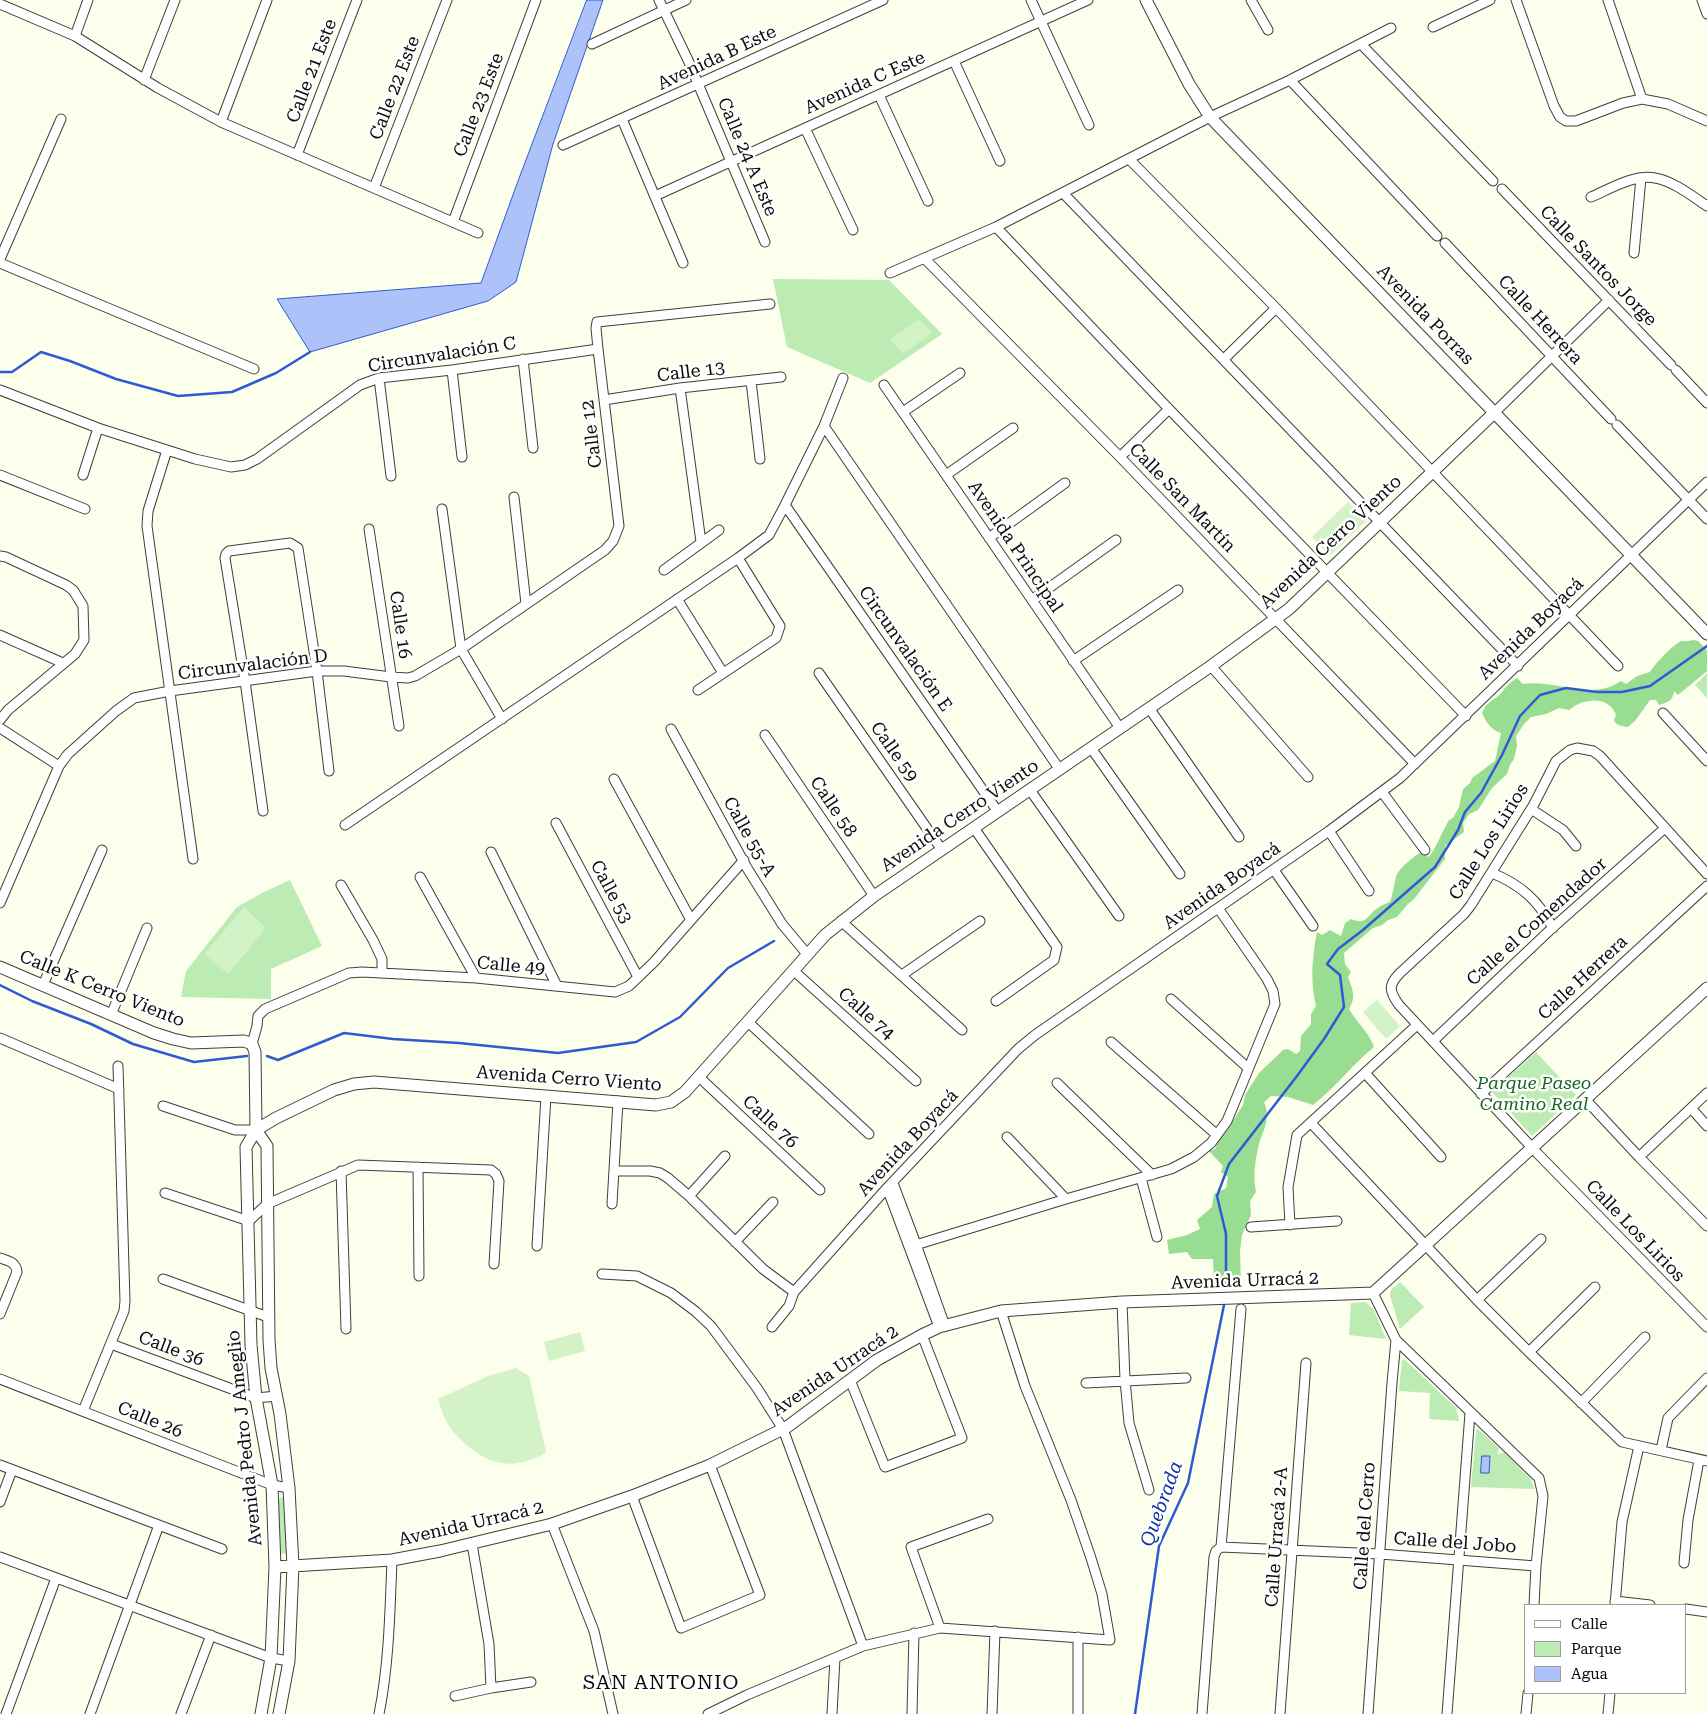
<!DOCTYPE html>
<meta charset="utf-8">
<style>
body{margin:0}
#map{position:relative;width:1707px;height:1714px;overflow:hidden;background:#fcffeb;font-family:"Roboto Serif",serif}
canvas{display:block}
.legend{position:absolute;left:1524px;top:1604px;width:162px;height:90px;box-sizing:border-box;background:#fff;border:1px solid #9e9e9e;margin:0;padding:6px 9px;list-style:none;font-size:15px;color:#0c0c0c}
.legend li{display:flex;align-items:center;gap:10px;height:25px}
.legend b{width:25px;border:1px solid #9e9e9e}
</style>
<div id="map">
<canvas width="1707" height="1714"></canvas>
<ul class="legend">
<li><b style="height:6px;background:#fff"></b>Calle</li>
<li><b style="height:14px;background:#bcebb3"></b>Parque</li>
<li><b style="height:14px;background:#adc2f9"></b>Agua</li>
</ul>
</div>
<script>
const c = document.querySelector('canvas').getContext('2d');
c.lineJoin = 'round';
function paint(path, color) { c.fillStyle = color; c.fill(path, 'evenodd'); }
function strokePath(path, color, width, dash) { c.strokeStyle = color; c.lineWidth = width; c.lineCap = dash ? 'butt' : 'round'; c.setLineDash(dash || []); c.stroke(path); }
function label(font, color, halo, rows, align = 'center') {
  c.font = font + ' "Roboto Serif",serif'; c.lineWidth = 5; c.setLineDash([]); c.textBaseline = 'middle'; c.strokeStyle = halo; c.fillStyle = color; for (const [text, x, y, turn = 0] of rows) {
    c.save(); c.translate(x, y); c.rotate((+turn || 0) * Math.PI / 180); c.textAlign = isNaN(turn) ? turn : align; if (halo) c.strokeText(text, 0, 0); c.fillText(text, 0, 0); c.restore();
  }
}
paint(new Path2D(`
 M773,279l116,1 53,54 -72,49 -83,-36z
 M1707,673v25l-12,-13z
 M290,880l32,66 -51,23v30l-90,-2 5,-26 51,-64 25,-14z
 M1536,1052l40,43 -44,41 -40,-44z
 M1400,1282l24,25 -24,22 -10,-34 1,-5z
 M1366,1302l8,8 12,29 -37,-4 2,-32z
 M1404,1359l52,49 3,13 -30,-2 1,-26 -31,-2 3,-31z
 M1477,1428l22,20 -1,6 6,-2 27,27 3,10 -63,-2 5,-56z
 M281,1497h4l2,55 -3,2 -3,-1 -1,-3 -2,-49z`), '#bcebb3');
paint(new Path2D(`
 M1694,640l4,1 9,9v21l-29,24 -4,-4c-1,10 -6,11 -15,14l-3,-5h-6l-15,21 -7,6c-6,-1 -12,-1 -14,-7l2,-5c-7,-20 -33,-17 -47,-5l-10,-2 -13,6 -15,3 -7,7 -8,12 1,10 -3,13 -4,6 -3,9 -15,14 -14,22 -9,4 -6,9 1,9 -19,14v13l-31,40 -6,5 -11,13 -9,3 -6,5 -9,3 -29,25 1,11 6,8 -3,5c5,13 8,20 1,32 8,14 20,23 25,38 -22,18 -39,41 -61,58l-25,-8 -17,-1 -7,6c7,17 0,26 -5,42 -4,16 -6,32 -3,48l-6,9 1,14 -9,20 -2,16 1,34 -27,2 -1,-28h-21l-5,-7 -18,2 -2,-14 20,-5 13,-6 -3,-9 15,-13 2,-13 12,-6 2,-11 -7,-5 2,-6 -14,-15 6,-2 5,-12 9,-10 14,-22 2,-10 14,-22 24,-23 5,-1 8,5 4,-3 1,-15 10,-12v-10l5,-8c-6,-26 -4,-48 1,-74l5,3 8,-5 11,6 4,-13 6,-4c17,7 15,-4 28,-12 3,-2 8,-4 11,-5 3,-7 5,-24 7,-28 6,-9 15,-16 24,-22l8,5c8,-11 13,-25 20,-37l4,-2 6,-11 4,-18 7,-6 2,-5 23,-17 6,-28c-10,-3 -15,-11 -19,-20 7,-15 12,-11 20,-21 4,-6 9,-10 15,-14l6,6c27,-4 56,11 83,4 5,-1 10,-4 15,-7l5,3 11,-8 13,-4c4,-7 24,-29 32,-31 4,0 8,0 12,-1z`), '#99dd92');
paint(new Path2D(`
 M919,319l13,14 -29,21 -13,-15z
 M1348,502l18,19 -36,35 -18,-19z
 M244,907l22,21 -38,46 -24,-20z
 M1377,1000l23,26 -14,13 -23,-27z
 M580,1332l5,19 -36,10 -5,-19z
 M516,1368l13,8 17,76c-10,8 -31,14 -45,11 -14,-2 -33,-15 -43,-26 -11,-10 -16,-24 -20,-38l50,-23z`), '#d3f2c6');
const water = new Path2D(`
 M587,0h16l-50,144 -37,138 -28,19 -178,51 -33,-53 204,-16 37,-102z
 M1482,1456h8l-1,17h-8z`);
paint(water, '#adc2f9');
strokePath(water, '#3159d4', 1);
strokePath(new Path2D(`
 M0,372h12l29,-20 29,9 46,18 62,17 54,-4 44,-19 34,-21
 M0,985l32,16 59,23 42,20 61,18 53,-6
 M267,1056l11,4 66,-27 49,6 66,4 99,10 78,-11 44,-25 48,-49 46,-27
 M1226,1285v-51l-9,-38 12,-32 68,-88 27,-37 20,-32 -4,-32 -13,-11 11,-15 25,-19 72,-63 23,-37 7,-18 16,-19 21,-38 18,-39 20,-21 26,-7 31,4h25l28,-6 57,-40
 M1135,1714l24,-168 29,-63 36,-178`), '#3159d4', 2.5);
const minor = new Path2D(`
 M659,0l29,60 77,182
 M1031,0l58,125
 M1251,0l17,30
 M1516,0l38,106 6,11 6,4h10l47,-18 19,-4 26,5 39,17
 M1608,0l34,99
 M1702,0l5,14
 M0,4l75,32 83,52 63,34 257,111
 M1433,27l57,-27
 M75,36l13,-36
 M592,44l94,-44
 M1361,44l132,137
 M954,61l46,100
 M144,80l31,-80
 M1290,80l147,156
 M879,95l49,106
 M622,119l61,144
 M221,122l46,-122
 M805,128l48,102
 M563,145l320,-145
 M297,155l60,-155
 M1129,159l147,149 342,358
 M374,188l73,-188
 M1502,189l169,176
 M1063,193l455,473
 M655,196l433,-196
 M1591,197c19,-8 43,-23 64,-19 18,3 37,18 52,28
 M453,222l83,-222
 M996,227l173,182 297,307
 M1445,243l166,176
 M1634,253l7,-75
 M924,258l196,199 295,307
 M0,259l61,-140
 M0,263l254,106
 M890,273l106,-46 214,-110 80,-37 101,-52
 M523,359l10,89
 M1224,359l52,-51
 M452,370l10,87
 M1676,370l31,33
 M379,378l12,98
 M751,381l9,78
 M884,385l236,343
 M680,388l21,154
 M0,390l98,38 97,31 36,8 14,-2 12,-6 103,-74 19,-7 73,-8 146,-21
 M604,400l76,-12 101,-11
 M903,412l57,-39
 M1494,413l115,-113
 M1617,425l90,94
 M824,426l236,344
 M167,450l-19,61 -1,15 46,333
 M1120,457l49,-48
 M0,475l85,34
 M83,475l15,-47
 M946,475l67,-47
 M514,497l12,107
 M785,505l213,307
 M442,509l19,140 41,70
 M369,529l30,197
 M989,538l76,-55
 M0,556l6,1 60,28 7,5 10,16 1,34 -9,14 -67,56 -8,10
 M664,570l55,-40
 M677,599l46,74
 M1032,600l84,-60
 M0,635l63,28
 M1073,661l105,-71
 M1211,666l97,111
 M819,673l123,177
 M698,690l78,-52 4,-12 -42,-68
 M1149,708l90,129
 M1663,713l44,48
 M0,728l59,38
 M671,729l76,139 35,56 25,30
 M765,735l109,161
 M1091,748l89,126
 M614,779l77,141
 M1030,790l89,126
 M1382,792l43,58
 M1531,809l32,21 13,16
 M263,811l-18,-130 -20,-123 1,-4 3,-3 61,-8 8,5 19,123 12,100
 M556,823l82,154
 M345,825l393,-267 31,-23 16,-30 39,-79 19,-48
 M974,828l83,119 -3,13 -58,41
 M1329,831l40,60
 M491,852l66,134
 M1274,870l39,56
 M1492,873c29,12 46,27 61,55
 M1707,874l-107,-118 -7,-5 -16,-3 -7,2 -14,11 -23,45 -62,99 -7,9 -64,59c-12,12 -11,18 -1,32l139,149 169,173
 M420,877l56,101
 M341,885l32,55 9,19v14
 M0,903l59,-137 9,-12 48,-43 18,-13 36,-7 147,-20h27l47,6 17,1 7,-2 46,-27 144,-99 8,-9 6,-15 -21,-177 -2,-21 1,-6 173,-18
 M841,921l121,109
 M794,971l122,110
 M902,975l78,-54
 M43,985l59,-135
 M1171,999l77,69
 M111,1015l36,-87
 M748,1022l121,112
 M0,1038l119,51
 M1433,1041l116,-110 116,-103
 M1111,1042l106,93
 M252,1044l5,-18 1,-10 7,-7 84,-36 13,-1 114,6 139,14 14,-6 25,-24 90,-102
 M1365,1073l76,84
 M699,1077l121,113
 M1057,1083l95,92
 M1481,1094l226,-208
 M1585,1099l54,58 68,69
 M163,1106l72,24h21
 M1691,1108l16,18
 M1311,1123l166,177 52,52 93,90 85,19
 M1007,1137l59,62
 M1639,1157l68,-64
 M418,1167l1,109
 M341,1171l5,158
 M614,1171h36l10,2 8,5 21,18 74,73 31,23
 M1141,1178l16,59
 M893,1183l23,61 29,82
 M887,1188l52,139
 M165,1193l84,28 18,-17 91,-39 133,5 5,4 3,7 -5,83
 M689,1196l36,-40
 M612,1204l6,-103
 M1290,1225l-2,-38 9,-52 120,-110
 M1251,1227l86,-6
 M735,1242l38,-40
 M537,1246l9,-150
 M909,1247l157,-48 105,-30 23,-12 17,-14 16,-22 48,-117 -2,-13 -6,-12 -49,-71
 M0,1258c9,3 16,4 17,14l-17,42
 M602,1274l35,2 34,17 24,18 16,15 46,62 26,41 80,217
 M163,1279l105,38
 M1373,1293l23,47 143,138 4,18 -7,70 -2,39
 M1477,1300l64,-61
 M1122,1302l3,78 4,43 20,67
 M772,1327l17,-21 5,-14 93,-104 131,-139 17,-14 294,-204 71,-53 307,-296
 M111,1344l145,54 21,-2
 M1529,1352l66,-65
 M0,1379l272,106 17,3
 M850,1380l35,87 77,-29 -40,-103
 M1086,1383l100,-5
 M1581,1403l64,-66
 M83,1411l41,-100 1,-10 -7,-235
 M1661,1450l7,-32 39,-40
 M0,1465l222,84
 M632,1496l49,132 79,-33 -50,-130
 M0,1502l12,-32
 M552,1524l42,107 19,83
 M472,1544l17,100 2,44
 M1221,1547l159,7 156,12
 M0,1557l271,101 18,3
 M1684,1563l4,-43 11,-60
 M1615,1601l35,4
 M1615,1605l7,-83 17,-76
 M1686,1609l21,3
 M940,1628l-29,-81 77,-28
 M1078,1637v77
 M455,1696l36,-8 40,-6
 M6,1714l50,-136
 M90,1714l69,-189
 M181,1714l30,-79
 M379,1714c10,-50 11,-103 13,-154
 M708,1714l39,-19 116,-49 77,-18 170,12 -8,-46 -11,-36 -20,-58 -46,-114 -24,-75
 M832,1714l3,-56
 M912,1714l2,-81
 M992,1714l3,-83
 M1202,1714l12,-157 2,-6 5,-4 20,-238
 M1280,1714l26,-351
 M1368,1714l24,-331 4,-43
 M1447,1714l23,-301
 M1526,1714l2,-21
 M1608,1714l2,-21`);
const tertiary = new Path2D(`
 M1146,0l43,84 21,33 497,517
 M0,967l154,66 19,6 18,4 53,-2 8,3 3,8 1,78 11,16 2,194 2,28 9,46 9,74 4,78 -4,95 -10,53
 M275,1567l117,-7 48,-9 112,-27 80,-28 78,-31 77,-38 90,-67 45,-25 17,-8 62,-16 121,-9 251,-9 334,-305
 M261,1714l10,-56 4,-91 -3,-82 -16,-87 -5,-53 -5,-198 10,-17 20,-12 58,-28 20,-6 20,-2 282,23 15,-3 14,-10 140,-157 49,-39 337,-230 78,-57 205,-196`);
strokePath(minor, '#3f3f3f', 11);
strokePath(tertiary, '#3f3f3f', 13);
strokePath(minor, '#fff', 9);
strokePath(tertiary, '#fff', 11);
label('18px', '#0c0c0c', '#fff', [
 ["Avenida B Este",717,58,-25],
 ["Calle 21 Este",312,71,-69],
 ["Avenida C Este",865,83,-24],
 ["Calle 22 Este",395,88,-69],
 ["Calle 23 Este",479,105,-69],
 ["Calle 24 A Este",747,157,67],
 ["Calle Santos Jorge",1598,266,46],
 ["Avenida Porras",1425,315,46],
 ["Calle Herrera",1540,320,47],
 ["Circunvalación C",442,355,-9],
 ["Calle 13",691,372,-7],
 ["Calle 12",592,434,-97],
 ["Calle San Martín",1182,498,46],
 ["Avenida Cerro Viento",1331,542,-43],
 ["Avenida Principal",1015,547,56],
 ["Calle 16",400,625,82],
 ["Avenida Boyacá",1531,629,-44],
 ["Circunvalación E",905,649,55],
 ["Circunvalación D",253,665,-7],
 ["Calle 59",894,752,55],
 ["Calle 58",833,807,56],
 ["Avenida Cerro Viento",960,816,-34],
 ["Calle 55-A",749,837,61],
 ["Calle Los Lirios",1489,842,-58],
 ["Avenida Boyacá",1222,886,-35],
 ["Calle 53",611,892,62],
 ["Calle el Comendador",1537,922,-42],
 ["Calle 49",511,966,5],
 ["Calle Herrera",1583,978,-43],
 ["Calle K Cerro Viento",102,989,22],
 ["Calle 74",866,1014,42],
 ["Avenida Cerro Viento",569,1079,4],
 ["Calle 76",770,1122,43],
 ["Avenida Boyacá",908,1143,-47],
 ["Calle Los Lirios",1635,1231,46],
 ["Avenida Urracá 2",1245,1281,-2],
 ["Calle 36",171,1349,21],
 ["Avenida Urracá 2",835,1371,-34],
 ["Calle 26",150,1420,22],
 ["Avenida Pedro J Ameglio",245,1438,-96],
 ["Avenida Urracá 2",471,1524,-13],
 ["Calle del Cerro",1365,1526,-86],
 ["Calle Urracá 2-A",1277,1537,-86],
 ["Calle del Jobo",1455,1543,4]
]);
label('italic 18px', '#1a6725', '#fff', [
 ["Parque Paseo",1534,1084],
 ["Camino Real",1534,1105]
]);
label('italic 19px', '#102ea4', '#fff', [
 ["Quebrada",1162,1504,-70]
]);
c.letterSpacing = '1px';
label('20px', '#0c0c0c', '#fff', [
 ["SAN ANTONIO",661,1683]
]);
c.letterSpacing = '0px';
</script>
